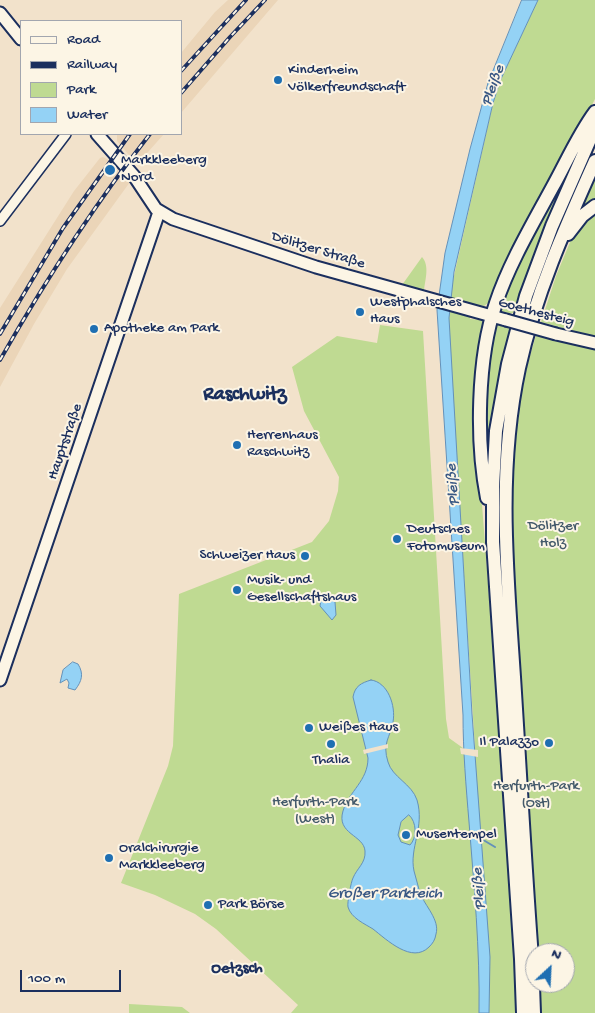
<!DOCTYPE html>
<meta charset="utf-8">
<style>
body{margin:0}
#map{position:relative;width:595px;height:1013px;overflow:hidden;background:#f2e2cb;font-family:"Gochi Hand",sans-serif}
canvas{display:block}
.legend{position:absolute;left:20px;top:20px;width:162px;height:115px;box-sizing:border-box;background:#fcf5e5;border:1px solid #a2a6af;margin:0;padding:6px 9px;list-style:none;font-size:15px;color:#1b2f5e}
.legend li{display:flex;align-items:center;gap:10px;height:25px}
.legend b{width:25px;border:1px solid #a2a6af}
.north{position:absolute;left:525px;top:943px;width:50px;height:50px;box-sizing:border-box;background:#fcf5e5;border:1px solid #a2a6af;border-radius:50%;rotate:25deg;font-size:14px;font-weight:700;line-height:20px;text-align:center;color:#1b2f5e}
.north::after{content:'';display:block;margin:auto;width:18px;height:22px;background:#1f6fb2;clip-path:polygon(50% 0,100% 100%,50% 72%,0 100%)}
.scale{position:absolute;left:20px;top:970px;width:101px;height:22px;box-sizing:border-box;border:2px solid #1b2f5e;border-top:0;padding-left:6px;font-size:15px;line-height:18px;white-space:nowrap;color:#1b2f5e;-webkit-text-stroke:4px #fcf5e5;paint-order:stroke}
</style>
<div id="map">
<canvas width="595" height="1013"></canvas>
<ul class="legend">
<li><b style="height:6px;background:#fcf5e5"></b>Road</li>
<li><b style="height:6px;background:#1b2f5e"></b>Railway</li>
<li><b style="height:14px;background:#bfda92"></b>Park</li>
<li><b style="height:14px;background:#94d2f5"></b>Water</li>
</ul>
<div class="north">N</div>
<div class="scale">100 m</div>
</div>
<script>
const c = document.querySelector('canvas').getContext('2d');
c.lineJoin = 'round';
function paint(path, color) { c.fillStyle = color; c.fill(path, 'evenodd'); }
function strokePath(path, color, width, dash) { c.strokeStyle = color; c.lineWidth = width; c.lineCap = dash ? 'butt' : 'round'; c.setLineDash(dash || []); c.stroke(path); }
function label(font, color, halo, rows, align = 'center') {
  c.font = font + ' "Gochi Hand",sans-serif'; c.lineWidth = 4; c.setLineDash([]); c.textBaseline = 'middle'; c.strokeStyle = halo; c.fillStyle = color; for (const [text, x, y, turn = 0] of rows) {
    c.save(); c.translate(x, y); c.rotate((+turn || 0) * Math.PI / 180); c.textAlign = isNaN(turn) ? turn : align; if (halo) c.strokeText(text, 0, 0); c.fillText(text, 0, 0); c.restore();
  }
}
paint(new Path2D(`
 M228,0h50l-97,113v-60l34,-41z
 M117,134h47l-24,27 -3,1 -3,-1 -17,-20z
 M103,157l4,2 23,23 -63,87 -33,55 -34,63v-79l74,-117 26,-33z`), '#ebd5b8');
paint(new Path2D(`
 M538,0h57v99l-104,202 -7,5 -13,-2 -1,15 12,1 1,7 -3,151 19,250 24,-2c-4,-60 -9,-119 -11,-178 -1,-47 -2,-94 6,-140 4,-25 11,-49 18,-73l59,14v664h-304l7,-8 -82,-76 -21,-15 -40,-19 -34,-12 47,-117 5,-20 6,-152 133,-52 17,-21 9,-30 1,-14 -35,-66 -12,-44 45,-31 40,7 3,-18 43,6 23,388 3,19 14,10 12,1 -25,-392 -1,-39 2,-29 42,-186 7,-22zM535,953h30v30h-30z
 M595,173v28l-13,9 -3,-1z
 M560,182l5,1 -33,75 -19,55 -5,1 -6,-3 -1,-9z
 M595,210v127l-54,-15 15,-46 19,-46z
 M422,257c8,9 3,23 2,34l-22,-6z
 M495,324l16,5 -20,113 -6,8v-73z
 M129,1004l53,3 8,6h-61z`), '#bfda92');
const water = new Path2D(`
 M522,0h16l-38,81 -7,22 -39,169 -5,46 23,396 18,243 -1,56h-10c1,-64 -5,-127 -10,-191 -3,-36 -6,-71 -6,-107l-26,-405 8,-57 25,-104 18,-66z
 M324,597h4l7,5 1,13 -4,5 -12,-14 1,-6z
 M73,662l5,2c6,10 4,17 -3,26l-7,-2 1,-5 -2,-4 -7,4 3,-13z
 M371,680c17,2 25,26 22,42 -3,16 -11,21 -5,40 4,15 24,22 29,38 8,27 -8,48 -3,71 2,7 4,15 6,22 5,13 20,27 16,41 -1,6 -3,9 -7,13 -17,17 -42,-7 -56,-18 -8,-5 -22,-11 -25,-22 -1,-4 3,-25 5,-29 4,-10 13,-15 12,-27 -1,-16 -29,-17 -22,-40 6,-20 25,-30 25,-53l-15,-61c2,-11 8,-14 18,-17zM409,815c8,7 8,23 1,30l-9,-3 -3,-7 3,-13z`);
paint(water, '#94d2f5');
strokePath(water, '#6491b9', 1);
paint(new Path2D(`
 M388,744v4l-24,6 -1,-4z
 M460,748l18,2v7l-17,-3z`), '#f2e2cb');
strokePath(new Path2D(`
 M480,838l15,9`), '#6491b9', 2);
const minor = new Path2D(`
 M0,221l66,-87`);
const major = new Path2D(`
 M0,13l21,26
 M97,134l37,42 22,33 17,10 143,48 190,53
 M556,334l39,9
 M0,680l159,-468`);
const highway = new Path2D(`
 M568,234l14,-18 13,-10
 M487,498c-11,-56 -10,-140 9,-195 13,-39 36,-78 56,-115 14,-25 26,-53 43,-76
 M523,1013l-2,-54 -28,-417v-55l3,-56 12,-67 18,-68 26,-70 43,-98
 M534,1013l-2,-55c-7,-93 -12,-187 -18,-281 -7,-104 -17,-207 5,-309 16,-73 46,-140 76,-207`);
strokePath(minor, '#1b2f5e', 12);
strokePath(major, '#1b2f5e', 15);
strokePath(highway, '#1b2f5e', 16);
strokePath(minor, '#fcf5e5', 9);
strokePath(major, '#fcf5e5', 11);
strokePath(highway, '#fcf5e5', 12);
const rail = new Path2D(`
 M181,71l65,-71
 M181,93l49,-56 35,-37
 M0,334l63,-106 67,-94
 M0,360c45,-79 94,-155 150,-226`);
strokePath(rail, '#1b2f5e', 4);
strokePath(rail, '#fcf5e5', 2, [5.5]);
const majorBridge = new Path2D(`
 M506,320l50,14`);
strokePath(majorBridge, '#1b2f5e', 15, []);
strokePath(majorBridge, '#fcf5e5', 11);
for (const [x, y, r, color] of [
 [278,80,5,"#1f6fb2"],
 [110,170,6,"#1f6fb2"],
 [360,312,5,"#1f6fb2"],
 [94,329,5,"#1f6fb2"],
 [237,445,5,"#1f6fb2"],
 [397,539,5,"#1f6fb2"],
 [305,556,5,"#1f6fb2"],
 [237,590,5,"#1f6fb2"],
 [309,728,5,"#1f6fb2"],
 [549,743,5,"#1f6fb2"],
 [331,744,5,"#1f6fb2"],
 [406,835,5,"#1f6fb2"],
 [109,858,5,"#1f6fb2"],
 [208,905,5,"#1f6fb2"]
]) { const dot = new Path2D(); dot.arc(x, y, r, 0, 2 * Math.PI); c.fillStyle = color; c.fill(dot); strokePath(dot, '#fcf5e5', 2); }
label('15px', '#1b2f5e', '#fcf5e5', [
 ["Kinderheim",288,71],
 ["Völkerfreundschaft",288,88],
 ["Markkleeberg",121,161],
 ["Nord",121,178],
 ["Westphalsches",370,303],
 ["Haus",370,320],
 ["Apotheke am Park",104,329],
 ["Herrenhaus",247,436],
 ["Raschwitz",247,453],
 ["Deutsches",407,530],
 ["Fotomuseum",407,547],
 ["Schweizer Haus",295,556,"right"],
 ["Musik- und",247,581],
 ["Gesellschaftshaus",247,598],
 ["Weißes Haus",319,728],
 ["Il Palazzo",539,743,"right"],
 ["Thalia",331,761,"center"],
 ["Musentempel",416,835],
 ["Oralchirurgie",119,849],
 ["Markkleeberg",119,866],
 ["Park Börse",218,905]
], 'left');
label('15px', '#1b2f5e', '#fcf5e5', [
 ["Dölitzer Straße",318,251,17],
 ["Goethesteig",536,313,15],
 ["Hauptstraße",66,442,-71]
]);
label('15px', '#445a6b', '#fcf5e5', [
 ["Dölitzer",553,527],
 ["Holz",553,544],
 ["Herfurth-Park",536,787],
 ["(Ost)",536,804],
 ["Herfurth-Park",315,803],
 ["(West)",315,820]
]);
label('italic 16px', '#395884', '#fcf5e5', [
 ["Pleiße",494,86,-70],
 ["Pleiße",454,485,-94],
 ["Pleiße",480,889,-94],
 ["Großer Parkteich",385,895]
]);
label('bold 16px', '#1b2f5e', '#fcf5e5', [
 ["Oetzsch",237,970]
]);
label('bold 20px', '#1b2f5e', '#fcf5e5', [
 ["Raschwitz",245,396]
]);
</script>
